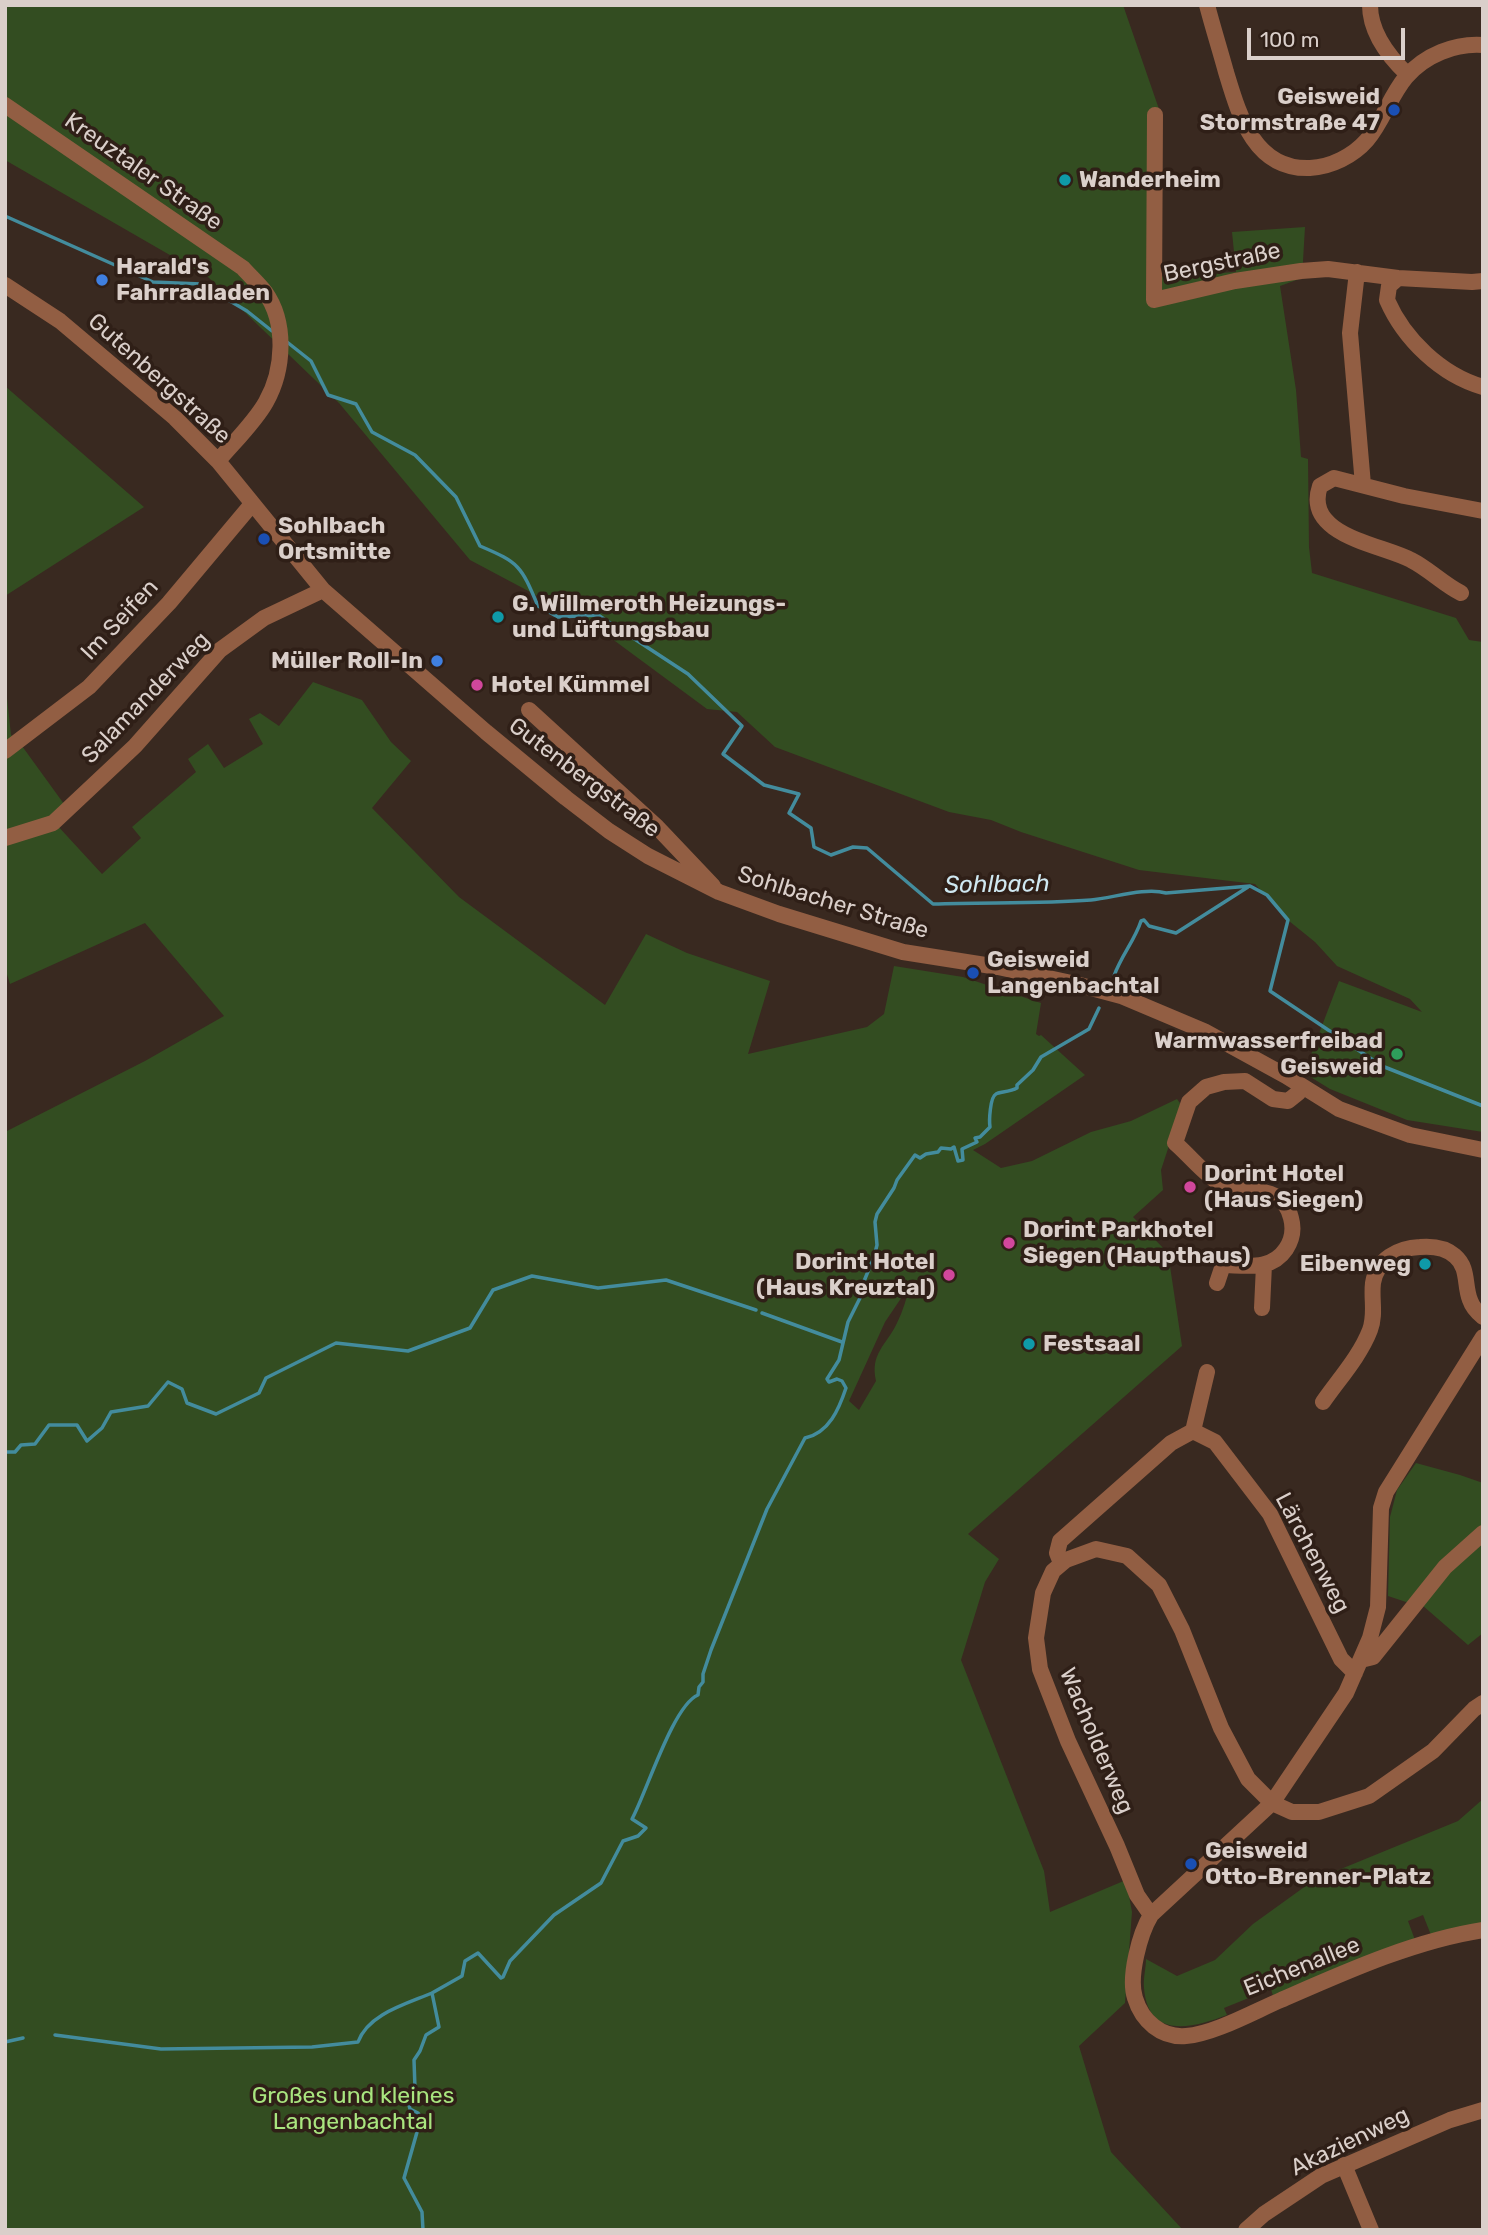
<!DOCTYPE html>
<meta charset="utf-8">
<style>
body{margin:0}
#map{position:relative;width:1488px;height:2235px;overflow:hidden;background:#392920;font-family:Rubik,sans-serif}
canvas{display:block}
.frame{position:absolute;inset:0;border:7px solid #dacfca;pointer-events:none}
.scale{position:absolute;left:1247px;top:28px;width:158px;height:32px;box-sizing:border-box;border:4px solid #dacfca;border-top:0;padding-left:9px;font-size:21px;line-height:24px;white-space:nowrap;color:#dacfca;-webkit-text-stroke:5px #2f1f17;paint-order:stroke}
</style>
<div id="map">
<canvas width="1488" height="2235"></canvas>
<div class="frame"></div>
<div class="scale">100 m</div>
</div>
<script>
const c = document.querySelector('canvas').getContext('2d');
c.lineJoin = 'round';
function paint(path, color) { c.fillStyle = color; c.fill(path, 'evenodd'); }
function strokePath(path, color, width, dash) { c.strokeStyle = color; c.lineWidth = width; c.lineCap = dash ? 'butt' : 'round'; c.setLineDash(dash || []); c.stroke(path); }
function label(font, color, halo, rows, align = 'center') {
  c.font = font + ' Rubik,sans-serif'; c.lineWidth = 7; c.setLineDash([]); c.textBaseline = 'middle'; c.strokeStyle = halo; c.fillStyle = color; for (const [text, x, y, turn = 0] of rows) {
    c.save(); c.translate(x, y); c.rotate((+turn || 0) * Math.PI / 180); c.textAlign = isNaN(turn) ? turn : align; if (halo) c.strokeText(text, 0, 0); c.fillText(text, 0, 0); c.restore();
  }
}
paint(new Path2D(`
 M5,5h1118l37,107 -8,165 84,-5 -4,-40 73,-5 -3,51 -22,8 16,104 5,67 7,2 1,88 3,26 144,45 13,22 14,2v490l-76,-12 -77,-31 -26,-16 35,-92 83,31 -12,-13 -73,-33 -22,-24 -26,-21 -34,-37 -116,-14 -118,-38 -30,-12 -42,-8 -174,-65 -38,-35 -30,-3 -111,-82 -126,-67 -131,-157 -131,-126 -203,-117z
 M5,386l139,121 -139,89z
 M5,679l6,56 11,11 42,58 -8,20 46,50 39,-36 -9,-11 64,-55 -8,-13 20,-15 16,24 39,-24 -14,-25 11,-6 19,13 34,-44 49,18 29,42 20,19 -39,47 87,89 146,108 41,-71 41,19 83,28 -22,73 119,-27 17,-13 10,-48 69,11 78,26 -5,31 3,2 2,-1 44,40 -100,69 -12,6 28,18 31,-7 59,-29 40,-11 46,-22 5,7 -21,64 2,20 -30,27 35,36 14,93 -214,188 31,25 -14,23 -24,78 83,211 6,41 76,-32 6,32 -7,91 -46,43 32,106 72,78h-1178v-1098l140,-71 79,-45 -79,-93 -135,61 -5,-16zM910,1285c-3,12 -7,26 -13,38 -11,23 -27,30 -21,58l-17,29 -10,-9 36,-79z
 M1416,1463l44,12 23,8v150l-15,12 -46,-40 -16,-3 -18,-6 2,-79 7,-27z
 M1483,1799v124l-52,12 -8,-20 -15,6 7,19 -142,56 -2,-7 -47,19 3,7c-34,13 -79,25 -83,-27 -1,-9 2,-20 2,-29l31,17 38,-16 38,-36 61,-44 144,-59z`), '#334d21');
strokePath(new Path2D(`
 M5,216l148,66 48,2 46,27 25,20
 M287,342l24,19 17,34 28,9 16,28 43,23 41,42 24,49c40,17 41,20 58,60l20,11 40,-2 90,59 54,52 -19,28 41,31 35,9 -10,19 22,15 3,19 17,8 22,-8 14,1 66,56c52,-2 106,0 158,-4 22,-2 54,-13 75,-7l84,-7 17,9 21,25 -18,71 112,75 101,40
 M1114,976c7,-20 21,-36 27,-55l3,-1 5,6 27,7 72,-46
 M762,1313l80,29
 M5,1452h10l6,-7 14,-1 14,-19h28l10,16 15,-13 9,-16 37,-6 20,-24 14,7 5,14 29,11 43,-21 7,-15 70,-35 72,8 62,-23 23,-38 39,-14 66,12 68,-8 90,30
 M55,2035l106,14 151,-2 46,-5c10,-28 48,-38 74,-49
 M5,2042l18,-4
 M423,2230l-1,-18 -18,-34 17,-60 -3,-5 -8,-4 -1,-4 6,-16 -1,-29 6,-9 6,-16 13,-8 -7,-34 30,-17 3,-15 13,-8 23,25 2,-1 7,-16 44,-46 47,-32 22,-42 15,-5 8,-8 -14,-9c14,-25 41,-114 66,-124l1,-8 4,-5v-8l8,-24 56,-141 38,-71c24,-5 34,-29 41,-50l-4,-7 -5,-2 -8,3 -2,-3 12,-19 9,-38 13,-26 1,-10 12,-29 3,-12 -2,-23 2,-8 17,-26 3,-8 18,-25 5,3 6,-4 12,-2 3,-4 10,1 3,-2 4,14 5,-1 -1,-11 15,-7 -2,-4 5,-1 10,-10c-1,-6 0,-30 6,-33 3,-2 14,-2 21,-6v-3l16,-15 8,-13 48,-28 10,-21`), '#438c9d', 3.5);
strokePath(new Path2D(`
 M1207,5c6,23 13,45 19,67 13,43 28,98 84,96 21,-1 43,-12 57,-28 16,-19 23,-44 39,-63 19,-22 49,-34 77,-32
 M1370,5c0,27 19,52 38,70
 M5,105l238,163c7,8 16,16 22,24 22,31 19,78 1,110 -11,20 -33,41 -48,59
 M1155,115l-1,185 81,-19 66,-10 27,-2 70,9 74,4 11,-1
 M1357,272l-7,61 13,152
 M1398,278l-9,8 -2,14c17,39 54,75 96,87
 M5,285l55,36 115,97 43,43 105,129 163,142 80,66 43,33 39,25 71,36 60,22 124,38 95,15 78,17 45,12 83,35 82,45 53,33 71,26 73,15
 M1461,593c-18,-9 -32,-24 -50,-33 -30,-16 -108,-24 -91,-74l14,-8 70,18 79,15
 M529,710l128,117 56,59
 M5,751l84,-64 80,-84 83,-99
 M5,838l48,-15 82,-77 85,-96 44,-32 59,-28
 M1217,1283l5,-15 5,-3c22,1 45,5 59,-16 6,-9 8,-20 5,-31 -9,-38 -48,-21 -72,-35 -16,-10 -30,-28 -44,-40l14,-41 17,-15 18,-5 21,-1 28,18 15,2 10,-8 3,-7
 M1262,1308l2,-43
 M1483,1337l-97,155 -5,16 -3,99 -8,31 -24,55 -74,110 -121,112c-11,18 -23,62 -16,83 7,23 26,40 51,38 28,-2 69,-25 95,-36 64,-28 132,-59 202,-70
 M1207,1372l-14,59 22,11 55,72 71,145 14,14
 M1323,1402c16,-23 37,-46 47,-72 6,-16 1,-31 3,-47 4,-24 25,-35 47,-36 12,-1 25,0 35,9 14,12 9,29 15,44 2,6 8,13 13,17
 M1061,1563l-4,-10 3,-12 111,-98 22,-12
 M1361,1660l12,-3 72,-90 38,-34
 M1151,1915l-14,-20 -20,-49 -49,-105 -28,-72 -4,-31 7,-45 10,-22 13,-11 30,-11 31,7 32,29 23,45 39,98 27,51 24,24 20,9h27l50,-16 64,-45 41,-42 9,-6
 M1344,2165l27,65
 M1246,2230l18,-16 57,-38 129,-56 33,-10`), '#925e43', 16);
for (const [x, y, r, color] of [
 [1394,110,7,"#1a4fb4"],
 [1065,180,7,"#0f9aa8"],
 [102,280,7,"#3f7fe0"],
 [264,539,7,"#1a4fb4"],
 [498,617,7,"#0f9aa8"],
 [437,661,7,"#3f7fe0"],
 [477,685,7,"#d1479c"],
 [973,973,7,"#1a4fb4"],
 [1397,1054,7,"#2e9e5b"],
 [1190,1187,7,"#d1479c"],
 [1009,1243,7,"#d1479c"],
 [1425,1264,7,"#0f9aa8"],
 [949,1275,7,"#d1479c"],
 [1029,1344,7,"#0f9aa8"],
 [1191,1864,7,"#1a4fb4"]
]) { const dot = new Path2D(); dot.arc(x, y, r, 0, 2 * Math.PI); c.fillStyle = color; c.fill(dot); strokePath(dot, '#2f1f17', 2.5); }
label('bold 23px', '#dacfca', '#2f1f17', [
 ["Geisweid",1380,97,"right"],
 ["Stormstraße 47",1380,123,"right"],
 ["Wanderheim",1079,180],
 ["Harald's",116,267],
 ["Fahrradladen",116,293],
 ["Sohlbach",278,526],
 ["Ortsmitte",278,552],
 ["G. Willmeroth Heizungs-",512,604],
 ["und Lüftungsbau",512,630],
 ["Müller Roll-In",423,661,"right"],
 ["Hotel Kümmel",491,685],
 ["Geisweid",987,960],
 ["Langenbachtal",987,986],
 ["Warmwasserfreibad",1383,1041,"right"],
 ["Geisweid",1383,1067,"right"],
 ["Dorint Hotel",1204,1174],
 ["(Haus Siegen)",1204,1200],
 ["Dorint Parkhotel",1023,1230],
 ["Siegen (Haupthaus)",1023,1256],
 ["Dorint Hotel",935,1262,"right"],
 ["(Haus Kreuztal)",935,1288,"right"],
 ["Eibenweg",1411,1264,"right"],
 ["Festsaal",1043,1344],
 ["Geisweid",1205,1851],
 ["Otto-Brenner-Platz",1205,1877]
], 'left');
label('23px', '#dacfca', '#2f1f17', [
 ["Kreuztaler Straße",143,172,35],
 ["Bergstraße",1222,263,-12],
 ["Gutenbergstraße",159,379,42],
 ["Im Seifen",120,620,-47],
 ["Salamanderweg",146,698,-46],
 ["Gutenbergstraße",584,778,37],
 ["Sohlbacher Straße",833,903,17],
 ["Lärchenweg",1312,1553,62],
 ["Wacholderweg",1096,1741,67],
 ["Eichenallee",1302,1967,-22],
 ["Akazienweg",1350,2142,-26]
]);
label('23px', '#a9e57f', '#2f1f17', [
 ["Großes und kleines",353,2096],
 ["Langenbachtal",353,2122]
]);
label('italic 24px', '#cfe8f1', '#2f1f17', [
 ["Sohlbach",997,885,-1]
]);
</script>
